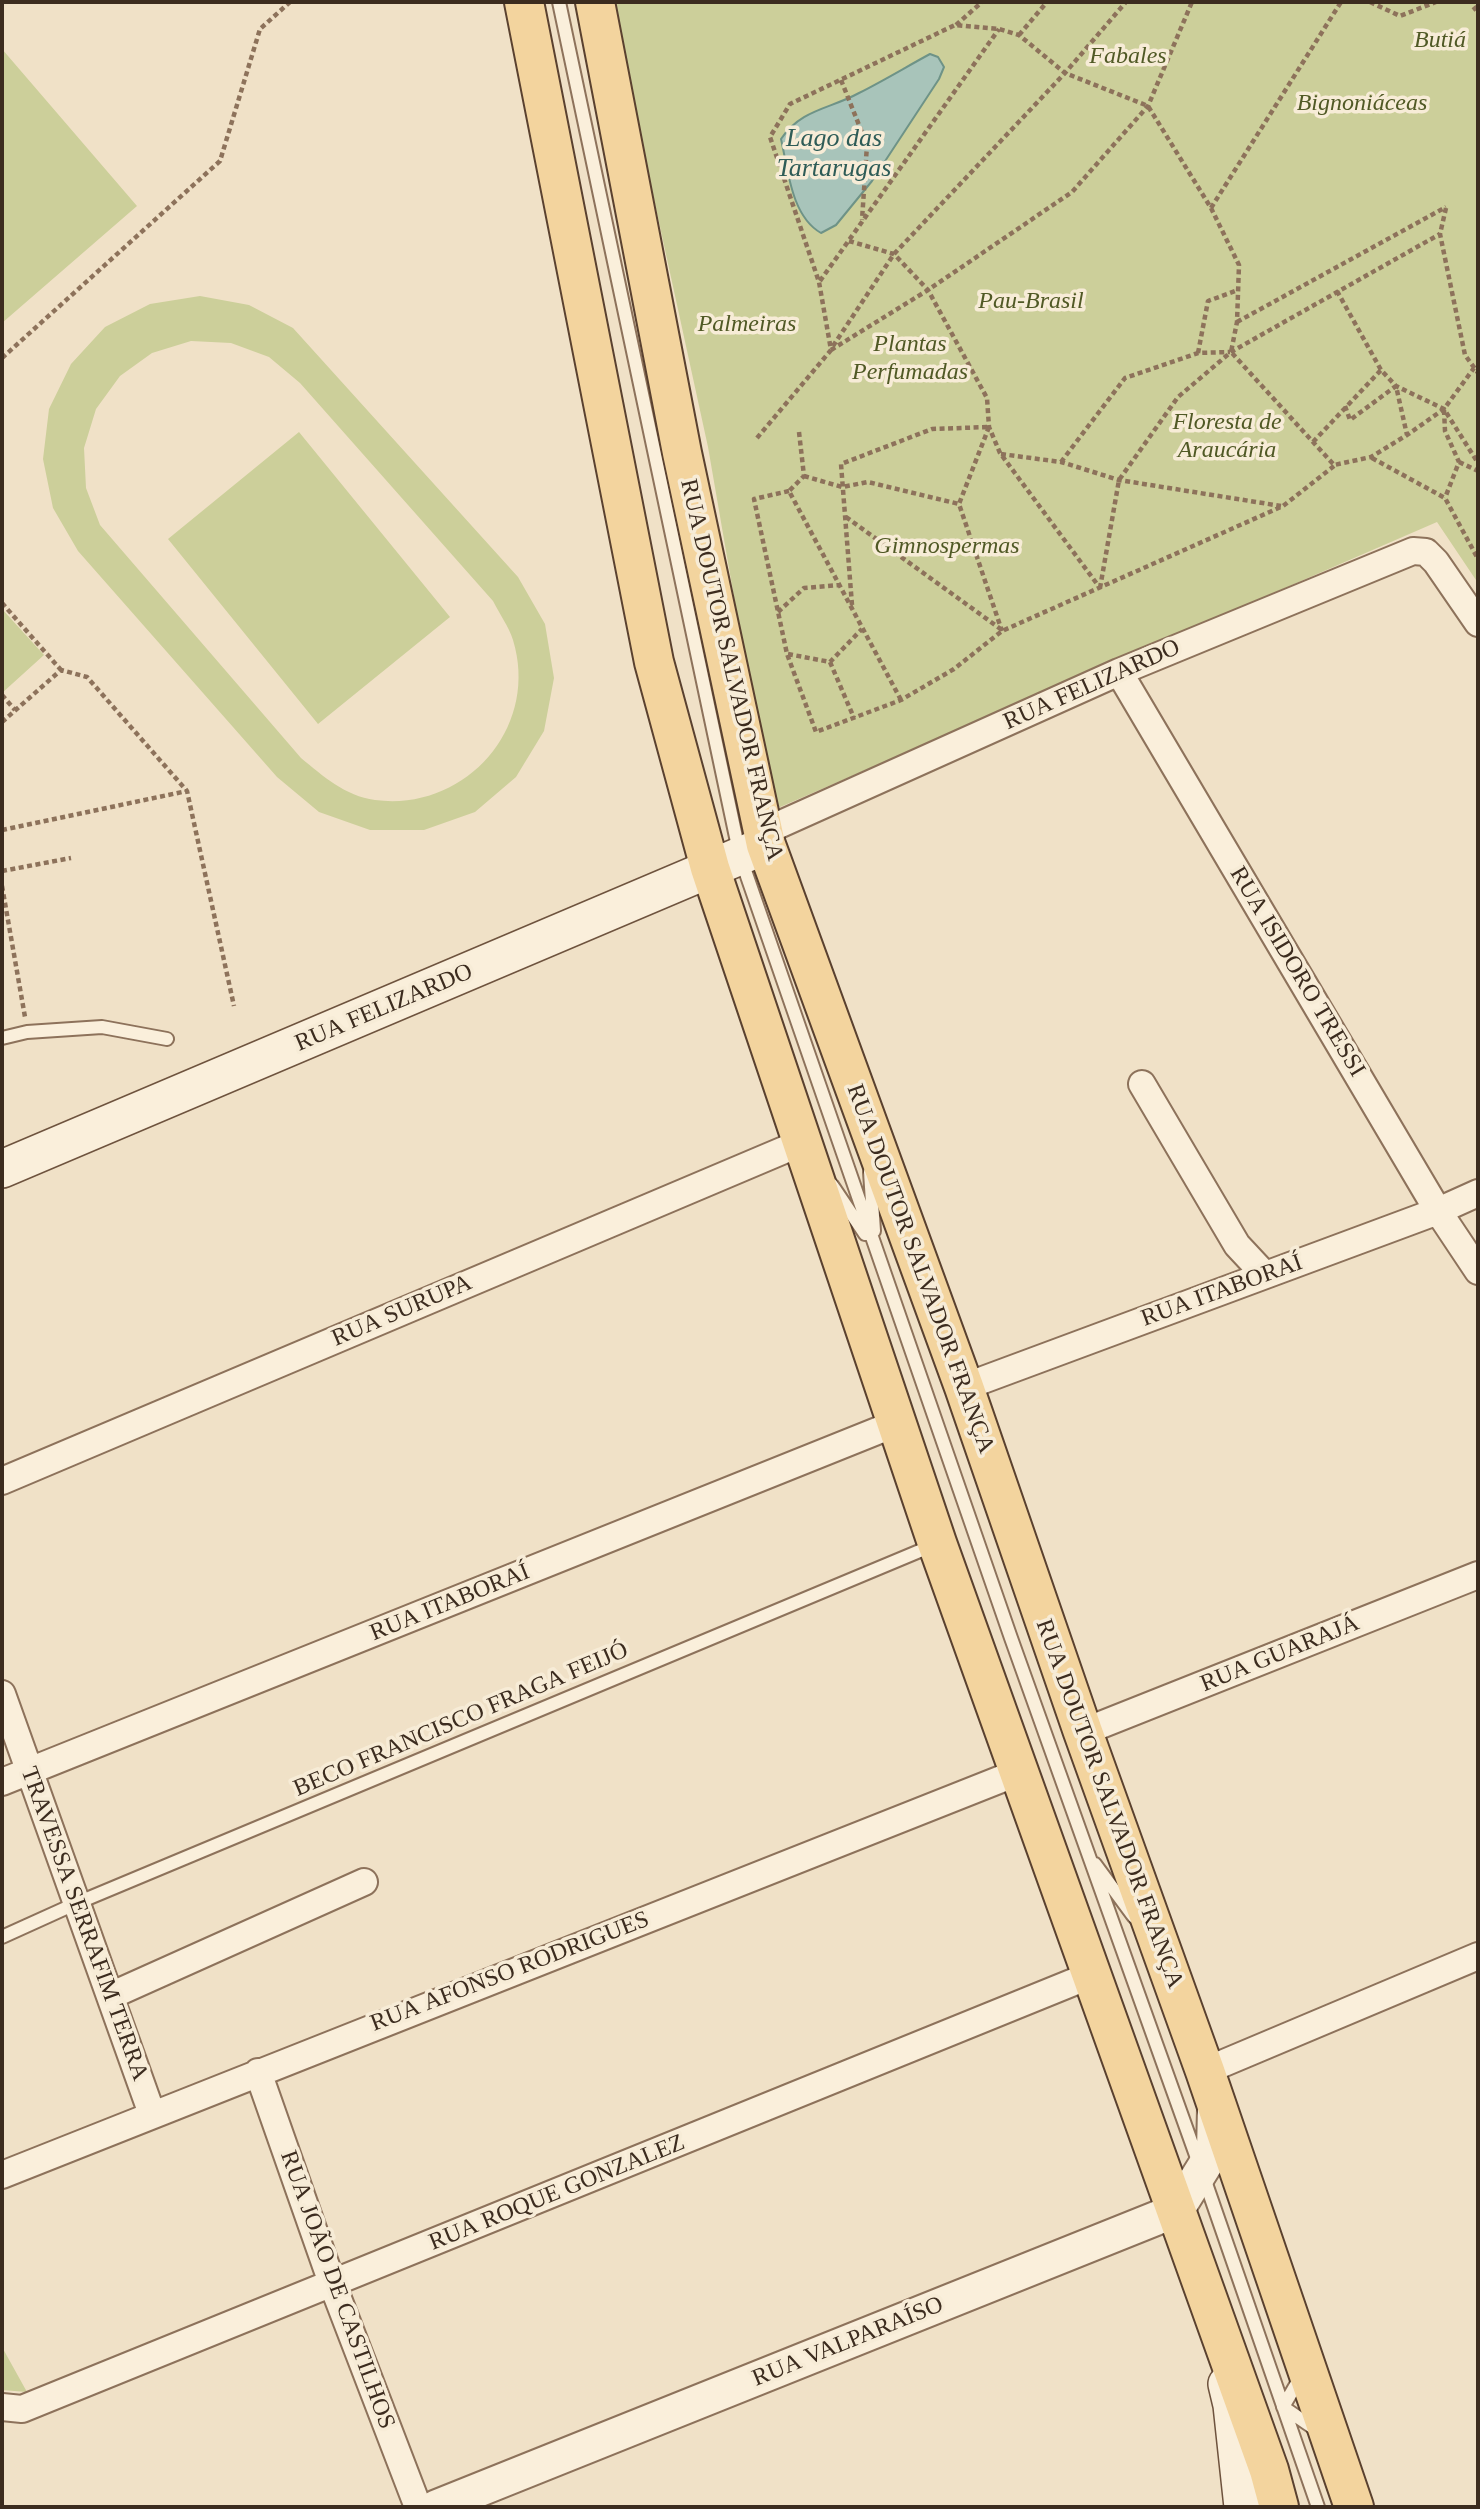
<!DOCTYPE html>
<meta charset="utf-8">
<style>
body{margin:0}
#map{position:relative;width:1480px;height:2509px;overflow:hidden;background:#f0e1c7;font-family:Georgia,serif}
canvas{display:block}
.frame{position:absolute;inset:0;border:4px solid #3c2c1f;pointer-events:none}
</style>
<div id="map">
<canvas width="1480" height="2509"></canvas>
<div class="frame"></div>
</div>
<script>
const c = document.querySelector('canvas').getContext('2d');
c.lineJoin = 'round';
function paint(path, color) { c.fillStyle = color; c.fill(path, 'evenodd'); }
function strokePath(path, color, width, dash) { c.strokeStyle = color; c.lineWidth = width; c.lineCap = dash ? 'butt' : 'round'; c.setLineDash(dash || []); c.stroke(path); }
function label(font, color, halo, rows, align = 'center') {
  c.font = font + ' Georgia,serif'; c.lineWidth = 7; c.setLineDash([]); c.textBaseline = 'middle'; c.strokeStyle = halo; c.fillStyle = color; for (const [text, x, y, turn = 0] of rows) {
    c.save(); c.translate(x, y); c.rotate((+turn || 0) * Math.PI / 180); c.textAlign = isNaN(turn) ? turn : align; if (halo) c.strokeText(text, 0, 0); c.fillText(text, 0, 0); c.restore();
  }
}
paint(new Path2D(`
 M611,2h867v581l-41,-61 -666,289 -63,-364z
 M2,49l135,157 -135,117z
 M200,296l49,9 44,23 225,249 27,47 9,54 -10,53 -28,46 -41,35 -51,18h-54l-51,-18 -42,-35 -199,-226 -25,-43 -10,-49 6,-50 22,-45 34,-37 45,-23zM191,341l40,2 38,14 31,26 193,218c6,12 16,26 20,39 27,88 -48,172 -138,160 -30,-4 -52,-24 -74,-42l-201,-233 -14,-37 -2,-40 12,-39 24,-33 32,-23z
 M299,432l151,185 -132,107 -150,-185z
 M2,609l42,46 -42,38z
 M2,2347l25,45 -25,-2z`), '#cccf9a');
const water = new Path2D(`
 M930,54l8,3 6,10 -5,12 -67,102 -36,44 -15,8c-30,-17 -33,-64 -40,-94 20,-30 49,-30 78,-46 24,-12 47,-26 71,-39z`);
paint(water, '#a8c4ba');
strokePath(water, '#6e9387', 2);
const service = new Path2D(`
 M559,2l181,854 271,782 191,534 116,335
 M2,1038l25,-6 75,-5 65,12
 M870,1172l4,59
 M832,1185l33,49
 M1095,1864l39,53
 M2,1937l75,-34 857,-358
 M1203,2151l1,-42
 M1300,2378l-17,29 35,24`);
const minor = new Path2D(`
 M1119,672l319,539 40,60
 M763,832l356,-160 294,-121 13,1 10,10 42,61
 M1142,1084l95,161 28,30
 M964,1387l474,-176 40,-18
 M2,1481l801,-339
 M2,1694l150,420
 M1083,1732l395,-157
 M2,1782l895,-359
 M110,1996l254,-114
 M1205,2071l273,-115
 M258,2072l74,211 86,224
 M2,2175l1017,-403
 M2,2407l20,2 1069,-434`);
const tertiary = new Path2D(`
 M436,2507l741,-297 48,-77`);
const secondary = new Path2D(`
 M2,1169l764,-324
 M1227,2384l5,21 11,102`);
const primary = new Path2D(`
 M524,2l130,660 56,206 227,675 332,927 10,37
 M595,2l87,451 84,392 198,542 119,345 122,339 149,436`);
strokePath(service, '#8d725b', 16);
strokePath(minor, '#8d725b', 30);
strokePath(tertiary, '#8d725b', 37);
strokePath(secondary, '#6e533e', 40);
strokePath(primary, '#5a412f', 42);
strokePath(new Path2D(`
 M1370,2l30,14 36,-14
 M1473,10l5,-4
 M956,25l26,-23
 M1019,35l28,-33
 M841,80l26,65 -5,75
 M1211,208l130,-206
 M1446,208l-6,26 25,121 13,18
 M849,241l45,13 34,36 59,108 2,29 11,26 100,135
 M820,281l179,-252
 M1337,291l44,79 15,16 48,23 34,54
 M1237,322l209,-115
 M833,346l61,-92 171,-181 61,-71
 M831,350l97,-60 144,-98 76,-86 44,-104
 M1198,353l10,-52 30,-11
 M2,358l218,-197 40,-132 30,-27
 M1345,406l5,14 46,-34 11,49
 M1444,410l1,21 14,31 -14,36
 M989,427l-30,77 43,127
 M799,432l5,44 -15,15 112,209
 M757,438l74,-88 -12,-68 -49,-145 20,-33 165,-79 44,4 20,6 46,38 83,33 63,102 28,57 -2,57 -6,30 103,113 37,-8 36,-22 37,-26 30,-41
 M1313,442l68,-72
 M1001,454l60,8 58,18 162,26
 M1372,458l73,40 33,61
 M1061,462l64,-84 73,-25 32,-1
 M1459,462l19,9
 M804,476l38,11 26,-5 91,22
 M789,491l-35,8 33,155 29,78 85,-32 53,-31 48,-38 281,-125 51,-40
 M846,517l156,113
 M1100,588l19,-108 59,-83 53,-45 209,-118
 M2,603l59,67
 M852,605l-11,-141 91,-35 57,-2
 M778,612l26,-24 36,-3
 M788,654l42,8 32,-33
 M830,662l24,56
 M2,695l13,15
 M2,722l59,-52 26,7 100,114
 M2,830l185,-39 47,215
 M2,871l69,-13
 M2,886l23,131`), '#8d725b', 4.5, [5, 3.5]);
strokePath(service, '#faefdb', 12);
strokePath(minor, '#faefdb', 26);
strokePath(tertiary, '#faefdb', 33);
strokePath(secondary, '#faefdb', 37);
strokePath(primary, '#f3d49e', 38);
label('italic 24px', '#505925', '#f7ecd7', [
 ["Butiá",1440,41],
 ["Fabales",1128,57],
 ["Bignoniáceas",1362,104],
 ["Pau-Brasil",1031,302],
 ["Palmeiras",747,325],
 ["Plantas",910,345],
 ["Perfumadas",910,373],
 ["Floresta de",1227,423],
 ["Araucária",1227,451],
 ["Gimnospermas",947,547]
]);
label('24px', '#3c2c1f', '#f7ecd7', [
 ["RUA DOUTOR SALVADOR FRANÇA",731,670,77],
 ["RUA FELIZARDO",1092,685,-24],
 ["RUA ISIDORO TRESSI",1297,972,59],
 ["RUA FELIZARDO",384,1008,-23],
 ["RUA DOUTOR SALVADOR FRANÇA",920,1269,70],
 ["RUA ITABORAÍ",1222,1291,-20],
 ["RUA SURUPA",402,1311,-23],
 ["RUA ITABORAÍ",450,1603,-22],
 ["RUA GUARAJÁ",1280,1654,-22],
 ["BECO FRANCISCO FRAGA FEIJÓ",461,1720,-23],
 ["RUA DOUTOR SALVADOR FRANÇA",1109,1804,70],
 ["TRAVESSA SERRAFIM TERRA",84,1924,70],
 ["RUA AFONSO RODRIGUES",510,1972,-21],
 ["RUA ROQUE GONZALEZ",557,2193,-22],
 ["RUA JOÃO DE CASTILHOS",337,2290,70],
 ["RUA VALPARAÍSO",848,2342,-22]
]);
label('italic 26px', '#2e5c57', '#f7ecd7', [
 ["Lago das",834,139],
 ["Tartarugas",834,169]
]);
</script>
